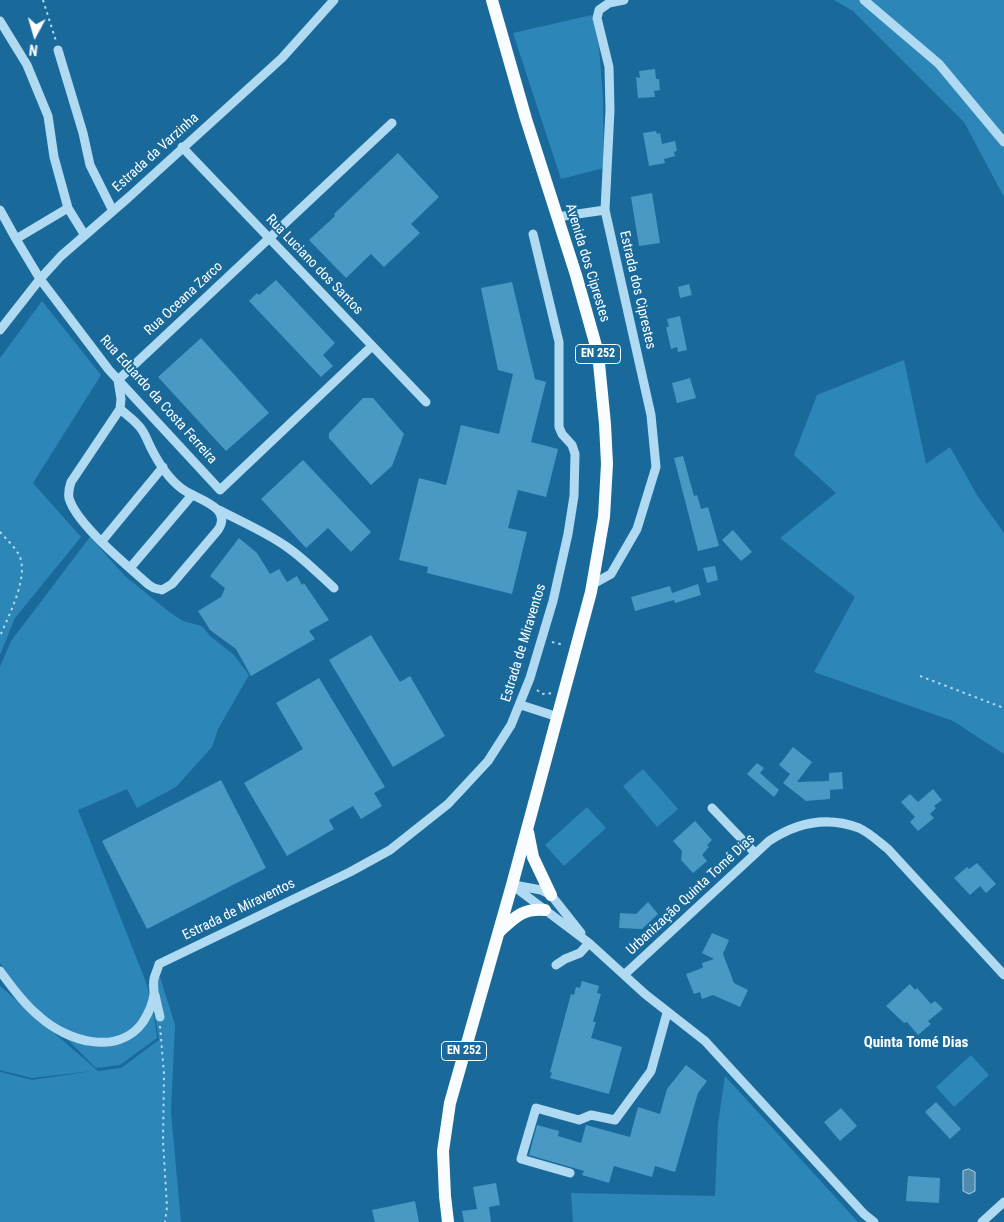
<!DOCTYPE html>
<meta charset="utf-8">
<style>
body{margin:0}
#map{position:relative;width:1004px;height:1222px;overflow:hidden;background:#196a9b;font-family:"Roboto Condensed",sans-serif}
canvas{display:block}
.north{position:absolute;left:10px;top:10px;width:50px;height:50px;-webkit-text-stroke:4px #196a9b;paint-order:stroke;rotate:186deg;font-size:14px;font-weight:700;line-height:20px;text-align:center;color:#fff}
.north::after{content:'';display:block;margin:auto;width:18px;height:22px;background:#fff;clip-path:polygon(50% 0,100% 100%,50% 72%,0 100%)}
</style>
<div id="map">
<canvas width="1004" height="1222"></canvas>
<div class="north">N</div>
</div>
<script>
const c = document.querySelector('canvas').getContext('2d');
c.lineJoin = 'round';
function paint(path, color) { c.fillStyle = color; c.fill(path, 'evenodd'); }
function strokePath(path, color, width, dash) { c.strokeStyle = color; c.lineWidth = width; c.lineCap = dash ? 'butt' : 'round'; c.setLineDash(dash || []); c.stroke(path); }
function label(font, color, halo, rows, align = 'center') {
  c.font = font + ' "Roboto Condensed",sans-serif'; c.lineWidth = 4; c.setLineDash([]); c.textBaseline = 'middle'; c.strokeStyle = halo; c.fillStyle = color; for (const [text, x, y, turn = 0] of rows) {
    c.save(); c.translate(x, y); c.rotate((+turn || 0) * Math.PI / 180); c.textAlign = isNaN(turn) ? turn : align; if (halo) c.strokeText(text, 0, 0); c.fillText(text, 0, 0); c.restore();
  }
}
paint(new Path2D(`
 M834,0h170v197l-40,-75 -111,-111z
 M592,15l7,32 4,51 1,70 -43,11 -48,-146z
 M42,301l59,74 -68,108 48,54 -66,81 -15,37v-297z
 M904,360l22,104 24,-17 27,48 27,38v221l-51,-33 -139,-49 41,-75 -75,-59 56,-45 -42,-38 23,-60z
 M90,537l35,39 43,35 15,10 19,5 8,10 24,19 15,20 -31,54 -6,18 -36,40 -39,21 -10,-19 -49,21 68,172 8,33 3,23 -37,27 -24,3 -71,-71 -25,-34v-296l11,-26z
 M643,769l35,40 -21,18 -34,-41z
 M587,807l19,21 -42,38 -19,-21z
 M160,977l15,48 -4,87 10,110h-181v-150l32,8 60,-9 -60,7 -32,-8v-84l98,85 23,-3 38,-28 -4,-25 -7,-30z
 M971,1055l18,20 -35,32 -18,-20z
 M725,1076l133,146h-285l-2,-29 144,3 3,-72z`), '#2d86b8');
const water = new Path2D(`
 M969,1169l6,3v19l-6,3 -6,-3v-20z`);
paint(water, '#5389a9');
strokePath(water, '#a2d7f3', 1);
paint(new Path2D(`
 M655,69l1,10h3l1,11 -6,1 1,6 -17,1 -2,-21 4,1 -1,-7z
 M656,131l1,3 3,-1 2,11 13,-3 2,10 -3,1 1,4 -11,3 1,4 -16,3 -6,-33z
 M398,153l41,44 -28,27 9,9 -36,34 -13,-13 -25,24 -37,-38 26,-24 -1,-2z
 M652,193l8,50 -21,3 -8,-49z
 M276,280l59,63 -12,12 10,11 -12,11 -72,-76 8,-8 2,2z
 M512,282l23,97 11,3 -15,60 27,7 -12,48 -28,-7 -10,38 19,4 -15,62 -85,-21 1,-6 -29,-7 20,-82 27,7 15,-60 38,9 14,-60 -15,-4 -17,-82z
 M689,284l3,11 -12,3 -2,-11z
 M680,316l7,34 -9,2 -1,-5 -6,2 -5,-22h3l-2,-8z
 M201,338l68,75 -43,38 -68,-74z
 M690,378l6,20 -19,5 -5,-20z
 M363,398h10l31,36 -12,32 -21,19 -42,-47v-5z
 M683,456l11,40 3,-1 4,14 7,-2 11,39 -21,5 -24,-93z
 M303,460l68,72 -20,20 -23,-24 -22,20 -45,-49z
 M733,530l19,22 -11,9 -19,-21z
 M239,538l18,15 13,21 9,-5 8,13 10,-6 5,9 2,-2 25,37 -20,11 6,8 -64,37 -15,-27 -26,-19 -12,-19 23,-14 4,-9 -15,-12z
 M715,566l3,14 -11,3 -4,-15z
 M698,584l3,11 -26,8 -1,-3 -39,11 -4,-14 39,-11 2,7z
 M371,635l29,47 10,-6 35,60 -52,31 -64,-107z
 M319,678l66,109 -11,6 8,13 -21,13 -8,-13 -24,14 5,9 -47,27 -43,-73 59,-34 -27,-46z
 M793,747l19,15 -15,20 32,-1v-8l13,-1 1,17 -13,1v9l-24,2 -23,-18 7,-9 -11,-9z
 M757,763l7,5 -4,5 19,17 -5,7 -27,-23z
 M221,780l45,88 -119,61 -45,-88z
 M933,789l9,11 -8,6 2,2 -6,6 4,4 -16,13 -8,-9 5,-5 -14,-15 9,-8 8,8z
 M695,821l17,19 -5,5 2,2 -7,8 5,6 -14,12 -12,-13 1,-9 -9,-10z
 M977,863l19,21 -10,9 -6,-7 -10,9 -16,-17 13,-11 2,2z
 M648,902l10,12 -16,15 -23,-1 1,-15 16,1z
 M712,933l17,7 -6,14 11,29 14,7 -8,17 -27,-12 -11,4 -2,-7 -6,2 -8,-20 16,-6 1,-1 -1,-4 12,-4 -12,-6z
 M582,981l17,5 -2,7 4,1 -8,28h3l-5,16 31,9 -13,47 -59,-16 2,-5 -2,-1 21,-78 3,1 2,-8 4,1z
 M910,984l5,6 2,-2 14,16 4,-3 8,8 -15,12 3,3 -13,11 -11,-13 -3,1 -18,-17z
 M686,1065l21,16 -9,12 -23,79 -20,-6 -3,11 -38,-11 -5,17 -27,-8 2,-4 -55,-16 8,-30 22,6 -1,5 23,7 5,-18 44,12 8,-30 22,7 7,-25z
 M936,1102l25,27 -11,10 -25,-27z
 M841,1108l16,18 -17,15 -16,-19z
 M908,1176l32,2 -1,25 -33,-2z
 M496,1183l4,22 -11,2 2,15h-27l-2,-11 15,-2 -4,-22z
 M415,1201l4,21h-44l-3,-12z`), '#4a98c4');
strokePath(new Path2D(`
 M43,0l13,41
 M0,532c6,7 16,16 20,25 8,22 -11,58 -20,79
 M552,642l12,3
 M920,676l84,32
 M537,690l5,4 11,-1
 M160,1026l4,48 -1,67 4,66 -2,15`), '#b0daf1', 2, [2.5, 4]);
strokePath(new Path2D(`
 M864,0l75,64 65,78
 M0,21l27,44 21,51 6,41 14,51
 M58,50l25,83 7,32 23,46
 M182,147l244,255
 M0,210l16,29
 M557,217l48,-7
 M84,234l-16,-26 -52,31 24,40 69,91 111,120 152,-144
 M0,330l40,-51 21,-23 68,-59 153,-139 52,-58
 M120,409c8,7 17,13 22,21 4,6 6,12 9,18 7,14 17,30 30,40 13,11 53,18 37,42l-46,54 -10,6 -8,-2 -5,-3c-21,-19 -73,-61 -80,-87 -1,-6 0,-10 2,-16l49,-73 1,-10 -3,-19 274,-257
 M219,510c23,12 47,22 68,37 17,12 32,27 47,41
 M102,541l61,-74
 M130,568l62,-73
 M593,584l18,-10 26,-45 19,-62 -5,-52 -46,-205 5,-100 -1,-43 -12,-49 2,-8 10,-7 15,-3
 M521,705l37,12
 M712,808l43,45
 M512,885l77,58 56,51 60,47 159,173 10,8
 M514,885l27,5 10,5 30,38
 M556,965l9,-6 15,-6 9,-10
 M0,971c12,16 24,33 40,46 27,24 78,40 103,5 5,-8 10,-18 11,-28 0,-5 -1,-11 0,-15 1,-5 4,-10 5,-15l191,-92 40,-22 58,-46 40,-43 23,-36 19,-47 23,-77 15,-67 6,-38 1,-42 -3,-9 -10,-11 -3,-7v-85l-26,-108
 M624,975l145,-134c27,-18 58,-25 90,-13 11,5 20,14 29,21l116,126
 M155,995l5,22
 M570,1173l-49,-14 15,-51 43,12 12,-5 24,5 36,-49 16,-58
 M982,1222l22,-20`), '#b0daf1', 9);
strokePath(new Path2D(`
 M528,832l5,25 18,38
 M500,931c15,-14 23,-23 45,-21
 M448,1222l-3,-26 -2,-45 7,-48 62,-218 79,-293 13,-75 3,-53 -2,-40 -7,-71 -22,-78 -50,-156 -34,-119`), '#fafdff', 12);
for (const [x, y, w] of [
 [598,354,45],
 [464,1051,45]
]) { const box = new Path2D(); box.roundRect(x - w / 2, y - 9.5, w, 19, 4); c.fillStyle = '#196a9b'; c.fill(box); strokePath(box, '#fff', 1); }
label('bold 12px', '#fff', null, [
 ["EN 252",598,354],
 ["EN 252",464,1051]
]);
label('14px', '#fff', '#196a9b', [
 ["Estrada da Varzinha",156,153,-42],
 ["Avenida dos Ciprestes",587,263,73],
 ["Rua Luciano dos Santos",314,265,46],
 ["Estrada dos Ciprestes",637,290,77],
 ["Rua Oceana Zarco",184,299,-43],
 ["Rua Eduardo da Costa Ferreira",158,400,48],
 ["Estrada de Miraventos",524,643,-73],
 ["Urbanização Quinta Tomé Dias",691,895,-43],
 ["Estrada de Miraventos",239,910,-26]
]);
label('bold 15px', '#fff', '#196a9b', [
 ["Quinta Tomé Dias",916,1043]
]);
</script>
